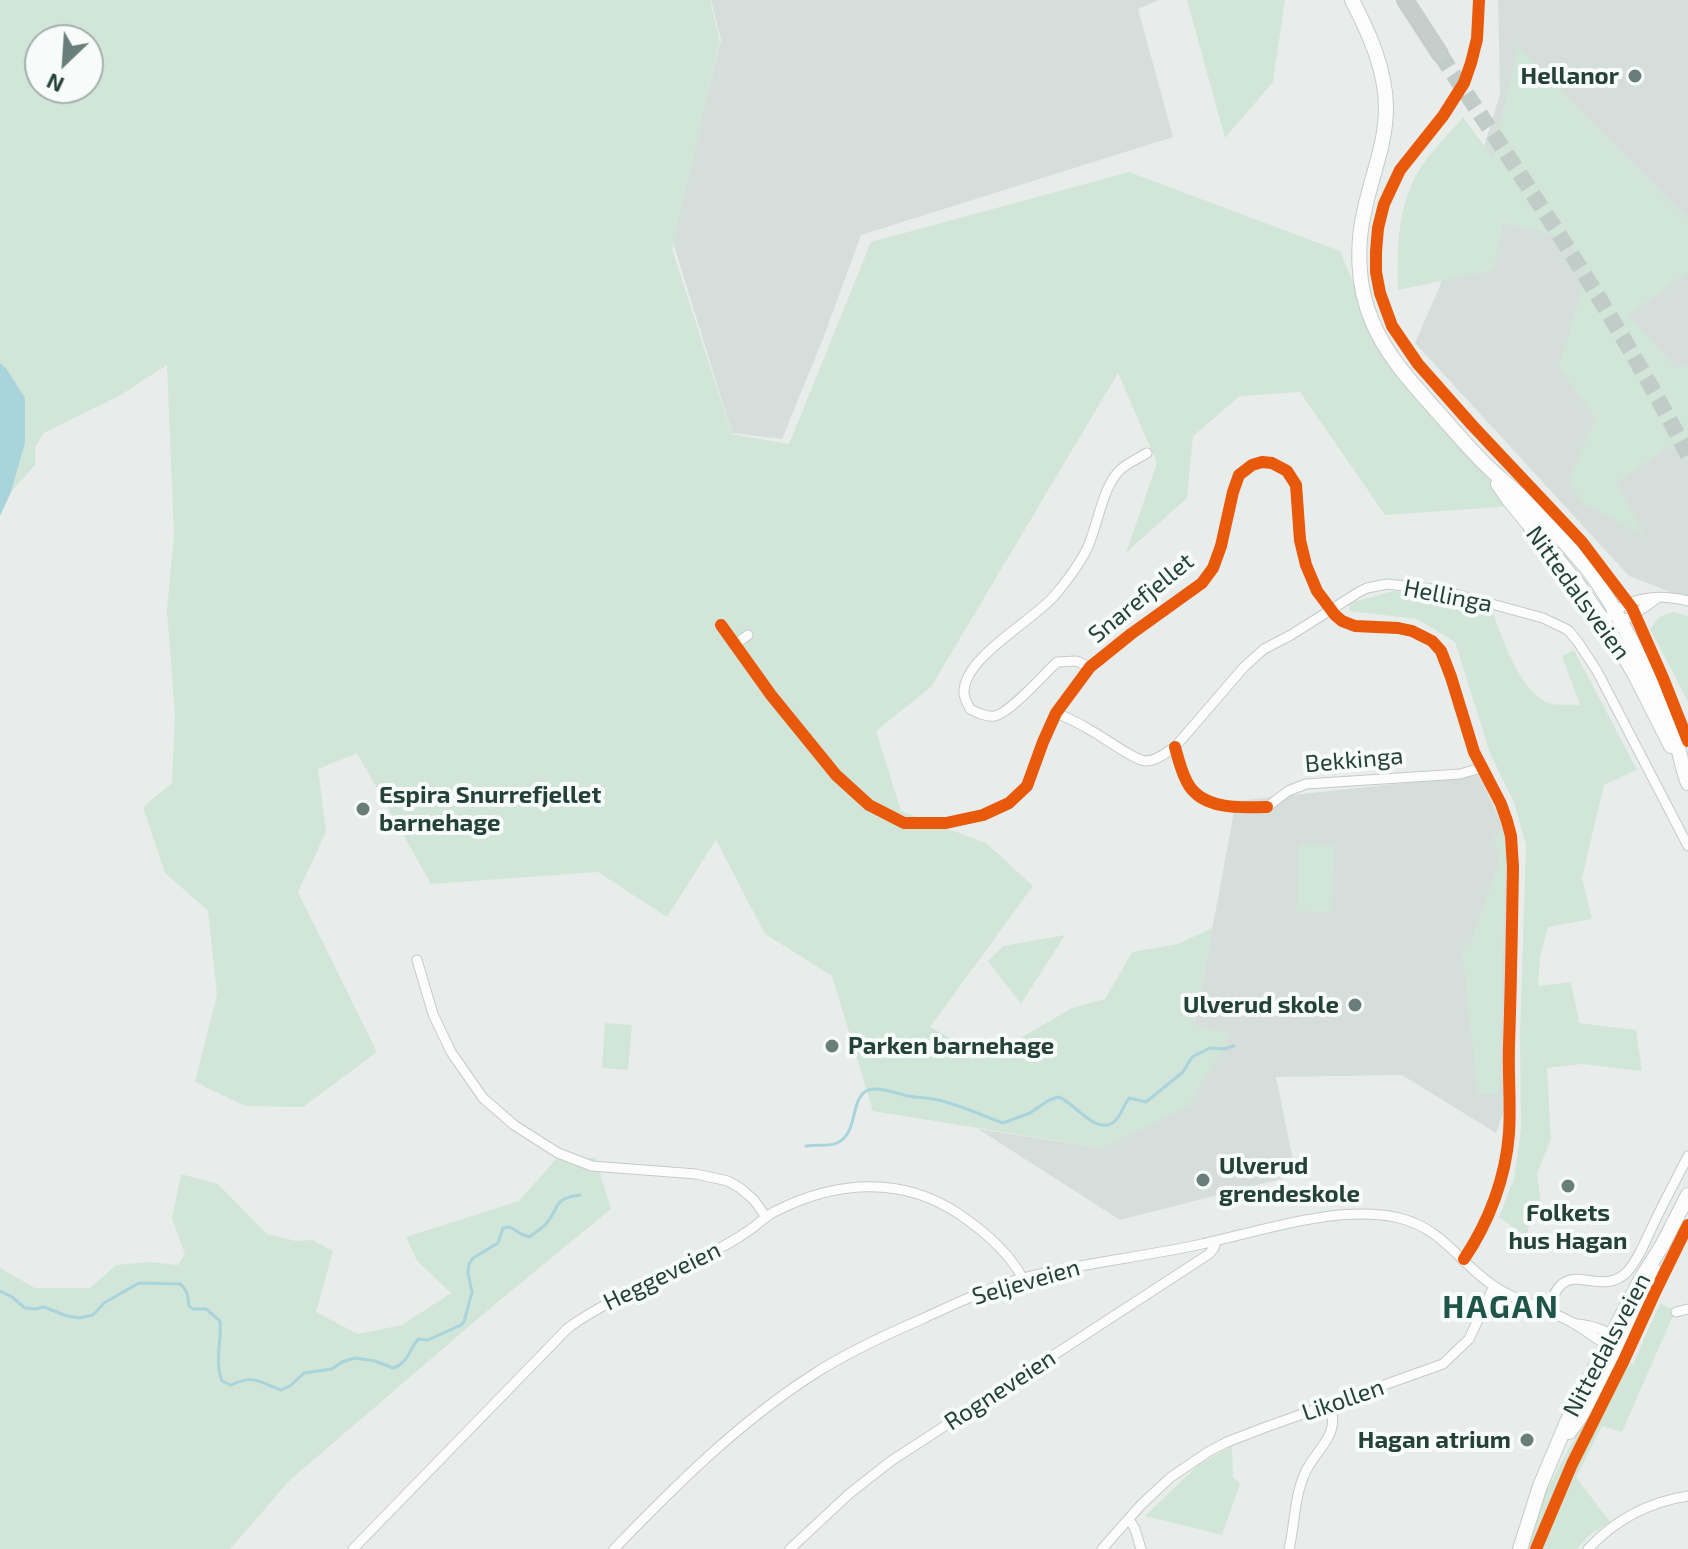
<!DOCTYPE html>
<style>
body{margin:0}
#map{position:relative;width:1688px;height:1549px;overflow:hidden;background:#e8edeb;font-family:"Exo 2",sans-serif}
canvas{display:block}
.north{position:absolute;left:24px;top:24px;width:80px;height:80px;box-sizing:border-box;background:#f7fbf9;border:2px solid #a3b1ad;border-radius:50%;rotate:205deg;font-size:22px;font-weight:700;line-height:32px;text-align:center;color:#24423a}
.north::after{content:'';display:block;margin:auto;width:28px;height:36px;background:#697e78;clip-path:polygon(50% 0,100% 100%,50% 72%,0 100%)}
</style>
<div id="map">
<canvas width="1688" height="1549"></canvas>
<div class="north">N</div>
</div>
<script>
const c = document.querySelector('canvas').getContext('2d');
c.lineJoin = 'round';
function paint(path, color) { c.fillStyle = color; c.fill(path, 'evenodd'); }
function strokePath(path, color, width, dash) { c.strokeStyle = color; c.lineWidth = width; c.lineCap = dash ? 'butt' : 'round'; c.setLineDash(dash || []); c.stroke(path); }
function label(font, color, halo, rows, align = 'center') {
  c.font = font + ' "Exo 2",sans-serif'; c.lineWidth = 8; c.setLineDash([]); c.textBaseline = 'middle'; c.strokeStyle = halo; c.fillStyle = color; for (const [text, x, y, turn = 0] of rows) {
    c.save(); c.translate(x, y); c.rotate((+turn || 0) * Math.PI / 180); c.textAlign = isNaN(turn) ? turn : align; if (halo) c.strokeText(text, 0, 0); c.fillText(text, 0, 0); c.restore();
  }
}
paint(new Path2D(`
 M711,0h448l-21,9 35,128 -312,98 -38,104 -41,100 -50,-6 -60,-194 49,-199z
 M1498,0h190v599l-59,-23 -214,-233 33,-76 52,-173z
 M1479,775l31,65 -1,258 -13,35 -94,-58 -126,2 20,98 -176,45 -142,-91 123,19 129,-114 -36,-8 42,-225z`), '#d6dedb');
paint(new Path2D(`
 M0,0h710l10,41 -48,208 60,185 57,10 82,-202 258,-70 211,79 21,50 32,59 136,145 -144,10 -85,-123 -60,4 -47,40 -6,62 -61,55 31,-90 -39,-90 -187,314 -55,44 25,80 85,32 47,43 -103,141 56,31 86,-50 33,-9 27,-47 46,-8 34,-16 -18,98 37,8 -43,72 -87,42 -228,-37 -41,-135 -67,-42 -49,-94 -49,77 -69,-45 -167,12 -74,-131 -39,16 8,63 -28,60 79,160 -74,55 -58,-1 -50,-24 22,-87 -9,-84 -43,-38 -22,-66 29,-24 3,-67 -8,-106 7,-76 -7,-169 -48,31 -75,37 -9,14v18l-24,27 14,-49 -19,-75 -6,-5zM40,40h48v48h-48z
 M1187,0h98l-12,82 -48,56z
 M1518,47l170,172v53l-60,43 48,53 12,-2v95l-13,-18 -59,40 30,54 -64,-35 -13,-23 27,-60 -37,-52 28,-94 -20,-35 -64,-15 -10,47 -95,20c-1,-43 -1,-82 21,-120 12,-19 30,-36 44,-53l30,41z
 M1394,591l51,6 46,11c11,28 28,84 58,95 8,3 22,1 31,2l-18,-49 12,-6 63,120 -33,15 -22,93 10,41 -44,8 -8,30 -2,29 33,-4 8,41 57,7 6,41 -60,-7 -35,4 4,72 -14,33 4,31 -9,-2 -5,36 -28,-21 15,-38 7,-49 -1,-95 6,-190 -12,-43 -24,-49 -35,-111 -38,-23 -67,-8 -1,-8z
 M1673,612l15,4v85l-38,-72 9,-12z
 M1502,831l4,12 -7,251h-21l-16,-145 9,-7 28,-79 -5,-29z
 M1299,844l35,2 -3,66 -34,-1z
 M1065,935l-44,69 -33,-43 15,-15z
 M605,1023l27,2 -4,45 -26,-2z
 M595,1158l16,51 -123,101 -198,170 -60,69h-230v-281l35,20h55l26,-23 34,-3 28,3 7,-11 -13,-35 9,-45 37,10 49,50 29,7 16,-1 21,11 -17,61 42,22 44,-9 49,-32 -34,-32 -11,-24 113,-36 37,-42z
 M1660,1303l15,8 -53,121 -20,-6 -26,51 34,45 -22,14 -11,13h-50l20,-60 71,-131 15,6z
 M1232,1446l1,31 7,7 -18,51 -77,-19 52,-50z`), '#d1e6d8');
paint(new Path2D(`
 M0,363l6,5 19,30v45l-14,49 -11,24z`), '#a9d4db');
strokePath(new Path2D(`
 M806,1146c10,-2 22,1 31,-3 21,-9 13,-42 29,-52 9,-6 33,3 42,5 9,2 17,1 25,3 24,4 47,16 70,24l27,-10 19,-13 10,-3c17,7 38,40 56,24 6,-6 9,-16 14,-23l17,4 37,-30 9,-15 18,-9 14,1 10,-3
 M0,1291l12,6 13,11 10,1 9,-2 23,9 12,2 14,-3 11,-12 35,-20 41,1c8,6 8,13 9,22l4,3h13l14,12c2,21 -6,40 2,60l9,4c24,-11 28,-3 50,5l9,-4 14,-13 28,-4 10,-7 13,-4 20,3 18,7c15,-5 16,-18 25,-29l10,1 33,-15 3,-3 8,-30 -4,-19 1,-9 4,-6 25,-15 5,-15 7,-1 11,7 8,3c6,-4 12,-8 17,-13 15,-17 5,-25 34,-29`), '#a9d4db', 3);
strokePath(new Path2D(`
 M1440,54c87,131 176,261 248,401`), '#c1cbc8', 16, [16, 8]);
const minor = new Path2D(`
 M1618,621l13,-4 25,-18
 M1604,622c21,-25 54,-29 84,-21
 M721,625l50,70 65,80 33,30 35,18h42l37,-8 26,-12 18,-17 16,-44 13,-29 34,-46 41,-33 71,-51 11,-15 8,-22 12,-54 6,-17 13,-10 10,-3 10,1 15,8 9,14 4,55 6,25 11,26 18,24 7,6 13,5 43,2 14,3 20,10 9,10 10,26 23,75 27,52 6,17 4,15 2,31c-1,60 -2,120 -4,179 -1,29 2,58 0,87 -3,44 -20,89 -45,126
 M734,645l14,-10
 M1090,667l-14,-6 -19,1c-13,12 -46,50 -62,54 -9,1 -17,-3 -25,-7 -2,-5 -6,-10 -6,-17 0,-35 69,-71 91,-97 11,-13 25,-32 32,-46 11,-23 15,-63 34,-80 7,-6 18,-11 26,-16
 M1056,713c12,5 23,10 34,17 12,6 45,31 56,31 11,0 21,-9 29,-14l69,-80 20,-18 27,-14 68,-43 8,-4 20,-4 53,6 103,28 25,12 10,12 19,29 91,175
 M1267,807l21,-16 18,-7 154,-10 21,-6
 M417,960l16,54 18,38 32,46 31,27 44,28 34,13 104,8 32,7 12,7 14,12 12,17
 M1547,1311c4,-8 7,-21 15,-27 17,-14 43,10 65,-12 12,-13 19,-33 27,-49 11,-23 23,-45 34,-67
 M1676,1312l12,-3
 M1578,1324c14,2 28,5 38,15
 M1129,1519l6,10 6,20
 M353,1549l215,-221c40,-29 85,-45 129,-68 16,-9 33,-16 48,-27 10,-6 18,-15 29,-21 60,-31 127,-37 185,2 25,17 50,38 64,65
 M614,1549c62,-64 125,-127 200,-175 34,-22 71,-39 108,-55 33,-15 66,-31 101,-41 59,-15 120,-21 179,-34 59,-13 137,-40 197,-26 43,10 60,44 92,66 25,18 56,24 82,39 13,7 23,17 36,22
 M790,1549l59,-55 42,-33 318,-207 5,-6 2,-7
 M1102,1549l39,-44 18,-17 12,-11 37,-25 19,-10 39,-15 177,-63 26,-25 25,-53
 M1289,1549c6,-25 5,-52 16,-76 11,-25 36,-36 25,-69
 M1588,1549c27,-29 61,-47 100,-53`);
const secondary = new Path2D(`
 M1352,0c17,33 34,70 34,108 0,35 -14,67 -21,100 -9,37 -8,78 7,113 14,34 39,61 63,88 17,19 34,40 53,58 10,10 21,18 32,28 22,22 45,47 65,71 17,21 29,43 42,67 18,33 37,67 48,104 5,15 7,31 13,46
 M1498,484l11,16 68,83 27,39 30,51 37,73
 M1569,1432c38,-47 61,-106 86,-161
 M1520,1549l20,-63 27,-64 74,-143 22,-35 25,-49`);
const trunk = new Path2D(`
 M1405,0l35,54`);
strokePath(minor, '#c5cac8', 11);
strokePath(secondary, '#c3cbc8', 16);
strokePath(trunk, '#c3ccc9', 18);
strokePath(minor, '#fcfcfc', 9);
strokePath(secondary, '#fcfcfc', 14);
strokePath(trunk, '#c6cecc', 16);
strokePath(new Path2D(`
 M1479,0l-2,39 -6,24 -7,20 -21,33 -43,54 -16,34 -6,24 -2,24v20l4,21 12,33 26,38 54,61 110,117 50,66 31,70 25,63
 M721,625l50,70 65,80 33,30 35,18h42l37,-8 26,-12 18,-17 16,-44 13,-29 34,-46 41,-33 71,-51 11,-15 8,-22 12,-54 6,-17 13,-10 10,-3 10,1 15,8 9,14 4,55 6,25 11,26 18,24 7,6 13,5 43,2 14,3 20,10 9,10 10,26 23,75 27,52 6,17 4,15 2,31c-1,60 -2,120 -4,179 -1,29 2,58 0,87 -3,44 -20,89 -45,126
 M1175,747c3,11 6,24 12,35 14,28 54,26 80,25
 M1536,1549l36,-85 52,-104 32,-70 32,-65`), '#e8590c', 12);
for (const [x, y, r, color] of [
 [1635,76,8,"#697e78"],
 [363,809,8,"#697e78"],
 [1355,1005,8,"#697e78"],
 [832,1046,8,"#697e78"],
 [1203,1180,8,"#697e78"],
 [1568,1186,8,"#697e78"],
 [1527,1440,8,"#697e78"]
]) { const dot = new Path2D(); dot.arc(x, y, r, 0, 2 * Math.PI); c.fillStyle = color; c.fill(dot); strokePath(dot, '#f7fbf9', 3); }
label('bold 24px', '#24423a', '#f7fbf9', [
 ["Hellanor",1619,76],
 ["Espira Snurrefjellet",379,795,"left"],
 ["barnehage",379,823,"left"],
 ["Ulverud skole",1339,1005],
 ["Parken barnehage",848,1046,"left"],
 ["Ulverud",1219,1166,"left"],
 ["grendeskole",1219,1194,"left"],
 ["Folkets",1568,1213,"center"],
 ["hus Hagan",1568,1241,"center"],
 ["Hagan atrium",1511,1440]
], 'right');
label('24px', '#24423a', '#f7fbf9', [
 ["Nittedalsveien",1578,593,54],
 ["Hellinga",1448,596,11],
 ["Snarefjellet",1141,598,-39],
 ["Bekkinga",1354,760,-5],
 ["Heggeveien",662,1276,-26],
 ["Seljeveien",1026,1282,-16],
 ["Nittedalsveien",1607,1345,-62],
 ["Rogneveien",1000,1390,-33],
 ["Likollen",1343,1400,-19]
]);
c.letterSpacing = '2px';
label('bold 32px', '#1f5548', '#f7fbf9', [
 ["HAGAN",1501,1307]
]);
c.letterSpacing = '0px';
</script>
